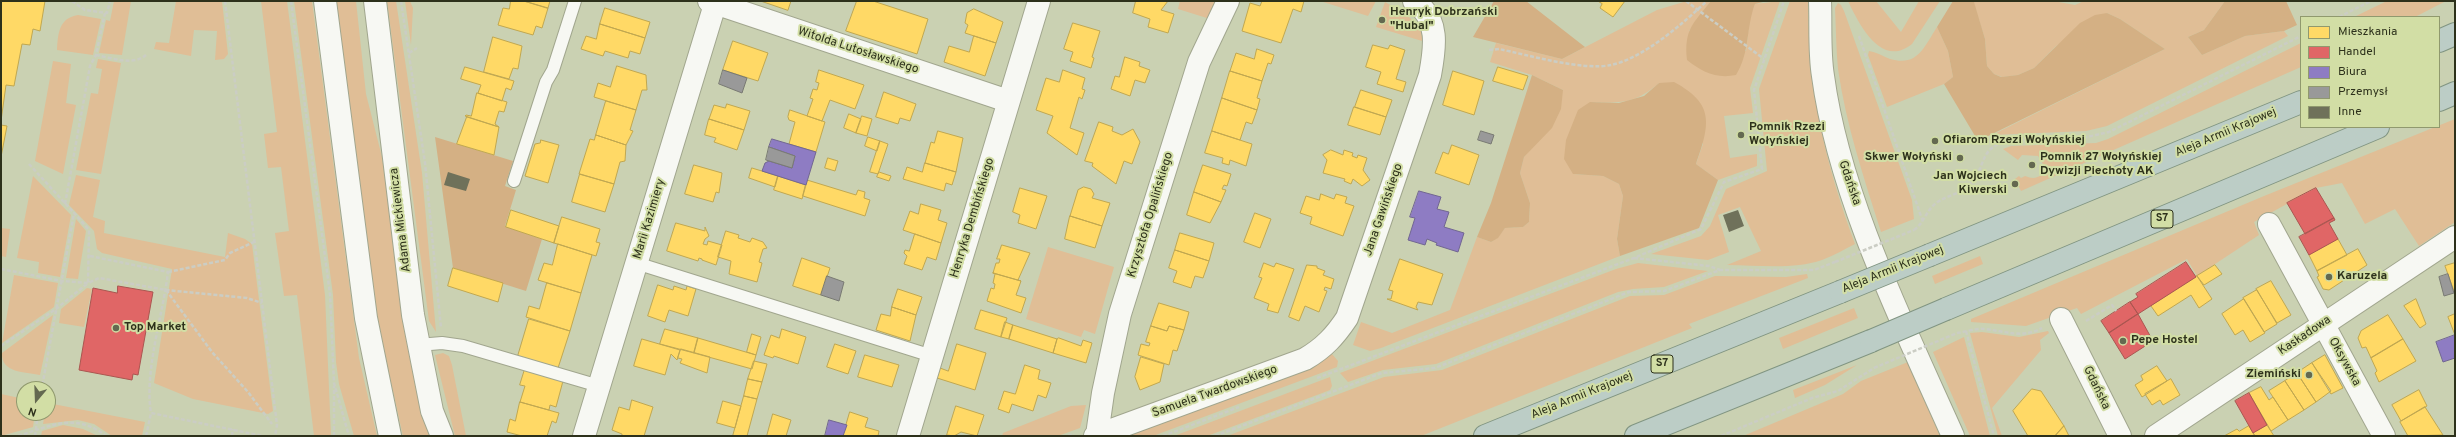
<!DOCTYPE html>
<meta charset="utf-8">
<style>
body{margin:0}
#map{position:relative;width:2456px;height:437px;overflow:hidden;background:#cad1b2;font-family:Overpass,sans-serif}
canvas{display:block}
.frame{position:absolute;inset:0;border:2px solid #2d311b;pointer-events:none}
.legend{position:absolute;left:2300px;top:16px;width:140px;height:112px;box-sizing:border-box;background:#d2dea5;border:1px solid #90996e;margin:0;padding:5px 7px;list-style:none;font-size:12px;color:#2d311b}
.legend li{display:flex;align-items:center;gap:8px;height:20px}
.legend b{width:20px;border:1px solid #90996e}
.north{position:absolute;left:16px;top:381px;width:40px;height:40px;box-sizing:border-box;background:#d2dea5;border:1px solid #90996e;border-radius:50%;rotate:199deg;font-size:11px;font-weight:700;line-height:16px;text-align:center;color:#2d311b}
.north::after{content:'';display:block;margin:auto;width:14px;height:18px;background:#646950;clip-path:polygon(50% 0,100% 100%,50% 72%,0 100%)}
</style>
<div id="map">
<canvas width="2456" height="437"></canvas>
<div class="frame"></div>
<ul class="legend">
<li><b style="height:11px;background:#ffd966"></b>Mieszkania</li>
<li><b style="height:11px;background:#e06666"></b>Handel</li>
<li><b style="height:11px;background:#8e7cc3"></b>Biura</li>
<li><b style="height:11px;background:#999"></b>Przemysł</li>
<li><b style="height:11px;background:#6f715a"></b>Inne</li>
</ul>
<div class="north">N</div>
</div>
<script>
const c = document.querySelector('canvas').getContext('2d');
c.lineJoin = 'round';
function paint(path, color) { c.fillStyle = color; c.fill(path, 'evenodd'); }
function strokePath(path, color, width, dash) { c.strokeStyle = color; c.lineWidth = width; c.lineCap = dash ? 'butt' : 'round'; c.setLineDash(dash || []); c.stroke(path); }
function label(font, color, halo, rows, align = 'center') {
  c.font = font + ' Overpass,sans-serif'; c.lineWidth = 4; c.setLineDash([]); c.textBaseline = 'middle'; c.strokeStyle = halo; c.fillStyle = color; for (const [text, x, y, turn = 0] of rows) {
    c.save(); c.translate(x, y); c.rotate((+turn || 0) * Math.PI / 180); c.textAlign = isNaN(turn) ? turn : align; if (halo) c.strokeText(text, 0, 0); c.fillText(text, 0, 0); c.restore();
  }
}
paint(new Path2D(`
 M114,1h17l-9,54 -23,-2 7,-33 4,1z
 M176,1h46l6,53 -4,5 -9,1 2,-29 -23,-1 -3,26 -37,-7 2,-7 13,1z
 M261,1h26l38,294 6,141h-17l-17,-141 -13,1 -9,-63 14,-2 -8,-64 -13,1 -4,-34 13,-2z
 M294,1h18l47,357 18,78h-23l-15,-52 -3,-22 -3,-67z
 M334,1h22l10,93 16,63 34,230 13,49h-26l-27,-120z
 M387,1h9l26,172 14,159 -7,-11z
 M405,1h5l3,7 -2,37z
 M1180,1h36l-6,18 -32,-10z
 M1320,1h56l-8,15z
 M1687,1h24l-22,30 57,20 4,-35 5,-12 25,-3 -30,87 3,25 -29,3 6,42 27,-4v12l-39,14 -22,-16 7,-20 -44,-61c-24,21 -38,20 -69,19l-17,72 30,2 16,8 4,12 -6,43 3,17 -239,92 -11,3 -17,-6 8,-23 31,11 58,-23 27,-73 14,5 6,-4 8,-10 18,-1 6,-5 1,-19 -10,-30 4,-16 8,-10 31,-57 -31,-15 -42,-13 6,-19 66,16 95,-49z
 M1790,1h18c1,91 16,158 47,243 -10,5 -22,12 -33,16 -29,10 -64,5 -95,5l34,-14 -21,-44 -22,8 11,37 -21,8 -57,-6 50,-18 9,-10 16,-37 41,-18 -8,-82z
 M1848,1h28l25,31 18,-31h21l-28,43c-31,25 -53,-20 -64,-43z
 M1973,1h80l22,4 9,-4h141l-21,29 -16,7 14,18 43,-19 39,-5 4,5 -181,90 -21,5 -94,4 173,-86 -45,-30 -13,-6 -51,33 -22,22 -16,7 -16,2 -8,-3 -7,-8 -2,-27z
 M2387,1h59l-31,16h-61z
 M1385,2c13,7 40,21 37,39l-46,-14z
 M1838,3l3,2 3,6 68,189 2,19 -33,13c-17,-54 -35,-107 -43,-163 -2,-20 -2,-41 -3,-61z
 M78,15l23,4 -8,36 -36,-5c1,-17 2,-32 21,-35z
 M1937,27l11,24 5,26 -9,7 -57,23 -19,-52 1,-4c7,1 14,5 21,8 28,8 34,-12 47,-32z
 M2301,43v24l-280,124 -6,-12 4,-3 2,2 4,-2c8,3 13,3 19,-4l-1,-8 -5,-8 -16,-1 -4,5 -15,-11 8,-3 85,-3 12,-4z
 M98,59l23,4 -20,111 -25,-4 15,-77 7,1 4,-25 -6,-1z
 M53,61l18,3 -5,39 10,2 -13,69 -28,-13z
 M2455,119v103l-36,24 -24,-37 -30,15 -23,-41 -26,5 -62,34 5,13 -62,41 -10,-17 -106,55 -4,-6 -51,18 -55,-4v-3l293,-123z
 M76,175l24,5 -7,37 12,4 -1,12 121,24 3,-24 17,6 7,5 21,167 -5,3 -75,-15 -39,-16 18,-114 -70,-16 -5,-4 -3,-18 -25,-26z
 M33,176l38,39 -11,62 -22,-4 1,-11 -22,-4z
 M76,219l10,12 -8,48 -12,-1z
 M1,228l9,1 -4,28 -5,-1z
 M1048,247l66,20 -19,67 -11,-4 -3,7 -55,-18z
 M1980,256l3,8 -48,20 -3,-8z
 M1638,263l70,8 -44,16 -31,2 -15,3 -182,72 -53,6 -35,12 -8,-9 276,-104z
 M1807,274l1,4 -119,46 3,4 -271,108h-194l157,-59 58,-7 188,-74 34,-1 51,-19 71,1z
 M14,275l44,8 -4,24 -52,36z
 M87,288l5,1 -8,38 -25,-4 2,-14z
 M1854,308l4,10 -75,31 -4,-11z
 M53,315l-13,60c-15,-3 -39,-2 -38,-22z
 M2048,331l1,2 -9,7 1,10 -49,58 10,28h-4l-28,-103 12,-1 37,5z
 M1964,337l26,99h-20l-37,-84z
 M443,353l6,3 3,9 14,71h-11l-20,-81z
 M1332,354l6,7 -1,6 -184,69h-27l191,-72z
 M1908,362l32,74h-197l100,-42 18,-13z
 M1857,365l-32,20 -30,13 -2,-8z
 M1330,377l2,9 -2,4 -5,2 -118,44h-33z
 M1,394l23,5v14h11l-2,14 -32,9z
 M48,403l97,19 -3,14h-30l-18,-12 -16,-4 -35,4 2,-11h3z
 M1086,405l-6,23 -22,8h-56l1,-3 68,-27z
 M63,425l20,4 15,7h-57l1,-5z`), '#e0be96');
paint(new Path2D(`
 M1494,1h32l59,46 -23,12 -89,-22z
 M1711,1h56l-12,3c-9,23 -5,49 -19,71 -20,4 -34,-3 -49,-15 -3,-31 6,-36 24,-59z
 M1953,1l21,1 11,37 2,27 7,8 7,3 17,-2 16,-7 46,-45 15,-8 12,-2 13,6 45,30 -187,92 -34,-57 9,-7 -5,-26 -11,-24z
 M2225,1h61l11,24 -13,6 -39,5 -43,19 -14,-18 16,-7z
 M1532,75l31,15 -2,19 -9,19 -28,29 -4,16 10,30 -1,19 -6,5 -18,1 -7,10 -7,4 -14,-5 14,-34z
 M1674,82c41,22 36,42 22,82l22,16 -19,48 -79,28 -3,-17 6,-43 -4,-12 -16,-8 -30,-2 -9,-15 2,-19 12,-30 12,-8 29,1 25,-7 15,-13z
 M435,137l78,24 -8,25 11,4 -11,36 37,13 -16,52 -73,-23z`), '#d4b084');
const homes = new Path2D(`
 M1,1h44l-5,30 -7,-2 -3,16 -8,-1 -8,42 -8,-1 -5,36z
 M511,1h13l24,7 -6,20 -6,-2 -3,9 -35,-10 5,-17 6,1z
 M524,1h26l-2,7z
 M761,1h30l-3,9z
 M857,1h16l55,18 -11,35 -71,-23z
 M1136,1h32l-7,9 13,4 -6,19 -20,-6 2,-8 -17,-6z
 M1304,1l-3,11 -8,-3 -12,34 -39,-12 8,-28 10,3 2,-5z
 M1598,1h27l-12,16 -13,-9 2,-4z
 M605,8l45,14 -5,16 -45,-14z
 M974,9l29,13 -7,21 -31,-10 3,-8 -3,-2 2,-10z
 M1073,23l27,8 -8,26 2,1 -3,10 -21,-7 3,-9 -9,-3z
 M600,24l45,14 -5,16 -10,-3 -2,7 -23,-7 -2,5 -22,-7 5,-13 10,3z
 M974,36l22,7 -11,33 -41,-14 5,-16 20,6z
 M493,37l29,9 -4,23 -5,-1 -4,11 -25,-7z
 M733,41l35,12 -10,28 -35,-11z
 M1373,45l15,4 2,-4 15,5 -9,29 10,3 -3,10 -26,-8 4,-12 -15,-5z
 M1257,49l17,6 -3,9 -3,-1 -6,18 -32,-10 6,-18 18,6z
 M1125,57l15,5 -1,4 11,4 -5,13 -10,-3 -5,16 -19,-7 4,-13 4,1z
 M617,66l29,9 1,15h-5l-6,20 -42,-13 4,-14 12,4z
 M465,67l49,14 -3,9 -5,-2 -4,13 -24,-8 3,-8 -20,-6z
 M1498,67l30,9 -5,14 -30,-9z
 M819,70l45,15 -9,24 -25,-9 -8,21 -15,-5 6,-17 -3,-1 3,-9 4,1 2,-7 -3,-1z
 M1063,70l22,8 -3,11 3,1 -3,9 -3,-2 -9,31 14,5 -7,22 -30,-22 6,-17 -17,-6 10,-32 13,4z
 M1230,71l32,10 -5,17 3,1 -3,11 -35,-12z
 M1453,71l31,10 -10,34 -31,-10z
 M1361,90l31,10 -6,17 -31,-10z
 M884,92l32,12 -6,17 -10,-3 -2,6 -22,-7z
 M477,93l30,9 -3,10 -5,-1 -4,13 4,3 -34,-11 1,-1 5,1z
 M1222,98l35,12 -5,14 -6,-2 -6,18 -28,-9z
 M606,101l30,9 -6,20 3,1 -7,14 -30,-10z
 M727,104l23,7 -6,19 -35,-11 5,-14 11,3z
 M1354,107l32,10 -6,18 -32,-10z
 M790,110l35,12 -9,30 -27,-8 6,-22 -6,-2 -1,-3z
 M849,114l12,5 -5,14 -12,-5z
 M862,116l10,3 -5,17 -11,-3z
 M467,117l32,10 -5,28 -37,-11z
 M709,119l35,11 -7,20 -23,-8 2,-4 -11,-3z
 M1099,122l14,5 -1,4 10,4 11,-6 7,13 -8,22 -8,-3 -8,23 -24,-18 1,-3 -8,-2z
 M1,125l6,1 -6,31z
 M938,131l25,7 -7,34 -31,-9 6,-21 3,1z
 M1212,131l40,13 -6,22 -16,-6 -1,5 -7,-2 1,-5 -18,-5z
 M596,135l30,10 -1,16 -5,1 -6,22 -35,-10 11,-35 4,1z
 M868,137l12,4 -3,10 -12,-5z
 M541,140l18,5 -11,38 -23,-7 10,-32 5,-1z
 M880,141l8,3 -10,30 -8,-2z
 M1452,145l27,10 -10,30 -34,-12 8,-21 5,2z
 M1331,150l12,5 1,-5 9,3 -1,3 5,2 1,-3 9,3 -4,12 7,10 -8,6 -9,-7 -2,5 -7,-3 1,-2 -22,-6 4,-13 -4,-5z
 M828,158l10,3 -3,10 -10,-3z
 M925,163l31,9 -4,13 -6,-2 -2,8 -41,-12 4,-12 15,5z
 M694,165l28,8 -3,20 -3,-1 -3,10 -28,-8z
 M1203,165l28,9 -4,12 -3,-1 -2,4 4,1 -5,12 -27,-10z
 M752,168l26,8 -3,11 -26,-9z
 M879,172l12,4 -2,5 -12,-4z
 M580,174l34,10 -9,28 -33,-10z
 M778,176l28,9 -4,14 -28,-9z
 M807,180l49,15 2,-5 7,2 -1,6 6,2 -5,16 -62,-20z
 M1084,187l7,2 3,5 -2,4 18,5 -8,23 -32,-10 8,-26z
 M1020,188l27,8 -11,33 -18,-6 2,-8 -7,-3z
 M1194,192l27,10 -11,21 -23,-8z
 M1321,194l13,5 2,-5 11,3 -2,6 9,3 -11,30 -33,-12 2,-7 -12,-4 6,-17 13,4z
 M921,204l20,6 -3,10 9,3 -6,20 -38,-13 7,-19 8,3z
 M511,210l48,16 -5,17 -48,-16z
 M1255,213l16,6 -11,29 -16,-6z
 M1070,216l32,10 -7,22 -30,-9z
 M562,217l38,12 -4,13 4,1 -4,13 -42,-13z
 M676,223l29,8v-4l4,9 -4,3 -2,5 4,1 1,-4 14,4 -6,20 -14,-5v-1l-3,-1 -1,3 -31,-10z
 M726,231l13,4 -1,3 12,4 2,-4 11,4 4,6 -4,1 -4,13 3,1 -5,19 -28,-8 2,-13 -13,-4z
 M1180,233l34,10 -5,18 -34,-11z
 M915,234l26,9 -5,17 -9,-3 -5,13 -18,-6 3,-8 -3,-3 1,-3 4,1z
 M2338,239l9,16 -30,16 -8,-16z
 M558,244l34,11 -11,38 -43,-13 6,-17 8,2z
 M1002,245l28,8 -12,27 3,1 -28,-8 3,-10h3l1,-4h-3z
 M2358,249l9,16 -38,25 -6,-1 -6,-12 2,-1 -2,-5z
 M1175,250l34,11 -6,17 -8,-2 -4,12 -18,-6 4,-11 -8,-3z
 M802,258l28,10 -9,27 -28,-9z
 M1400,259l43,15 -11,31 -14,-3 -2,5 2,3 -31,-11h4l2,-8 -4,-1z
 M1264,263l10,4 2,-4 18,6 -16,44 -11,-3 2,-6 -15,-6 8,-20 -3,-1z
 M2455,263v31l-10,-28z
 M1307,265l10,1v2l8,3 -2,4 11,4 -3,10 -6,-2 -1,3 3,1 -8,21 -14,-6 -6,15 -10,-4z
 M2215,265l7,9 -18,11 -7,-9z
 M453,268l50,15 -5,19 -50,-16z
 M993,273l28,8 -5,14 10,3 -5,15 -34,-12 4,-13 3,1 1,-5 -2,-1 2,-9z
 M2197,276l15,23 -13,9 -8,-13 -33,21 -7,-10z
 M2271,281l20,34 -14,8 -21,-34z
 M547,283l34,10 -11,38 -44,-14 3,-11 10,3z
 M658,285l15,5 1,-4 12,4 1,-4 9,3 -8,27 -19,-6 -4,12 -17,-6z
 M898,289l24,8 -6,18 -24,-8z
 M2257,290l20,34 -13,8 -21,-34z
 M2244,299l21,34 -15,9 -7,-12 -8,5 -13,-21z
 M2416,299l10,25 -6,4 -16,-22z
 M1159,303l30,9 -5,18 -15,-4 -2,5 -16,-5z
 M892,307l24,8 -6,26 -34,-11 5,-16 9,2z
 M981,310l26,8 -6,19 -26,-8z
 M2455,314v21l-7,-18z
 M2388,315l15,24 -32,19 -5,-11 -4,1 -4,-10 3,-7z
 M529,319l41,12 -12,37 -40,-12z
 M1005,322l8,3 -4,14 -8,-2z
 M1013,325l44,14 -4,14 -44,-14z
 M1151,326l16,5 2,-5 15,4 -7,21 -4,-1 -4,15 -31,-10 3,-11 8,2 1,-3 -4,-1z
 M665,329l33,9 -4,15 -34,-9z
 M782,329l24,8 -8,27 -24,-8 -1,2 -9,-3 7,-20 8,3z
 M752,334l9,3 -5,18 -9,-3z
 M698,338l58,17 -4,14 -58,-16z
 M1059,338l22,8 2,-6 9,3 -6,20 -33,-10 4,-14z
 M642,339l38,11 -3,10 -6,-6 -6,21 -31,-9z
 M2403,339l13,22 -37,21 -4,-9 2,-2 -6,-13z
 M835,344l21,7 -8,23 -21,-7z
 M957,344l29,9 -11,37 -38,-12 3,-10 8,3z
 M681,349l29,8 -3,16 -27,-10 2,-4 -4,-1z
 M865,355l34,10 -7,22 -34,-10z
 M2325,355l18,33 -12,6 -19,-31z
 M1141,357l23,7 -4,18 -20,8 -5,-13z
 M754,361l13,3 -5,18 -14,-3z
 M2312,363l19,28 -15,11 -19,-29z
 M1025,365l15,5 -2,9 13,4 -5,15 -8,-3 -5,16 -21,-7 -3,9 -11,-4 6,-18 11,3z
 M2157,366l10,15 -25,16 -7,-12 8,-5 -2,-4z
 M525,369l38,12 -7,26 -6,-2 -1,5 -29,-8 5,-16 -5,-1z
 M2297,373l19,29 -12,8 -19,-29z
 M748,379l14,3 -5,17 -13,-3z
 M2171,379l9,16 -17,10 -3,-5 -8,5 -7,-11z
 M2285,381l19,29 -16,10 -19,-29z
 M2261,387l8,13 4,-3 15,23 -17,11 -22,-38z
 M2032,389l9,2 23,35 -9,10h-27l-15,-25z
 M2419,390l8,16 -26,15 -9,-16z
 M744,396l13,3 -10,37h-14z
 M632,400l21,7 -9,29h-22v-2l-10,-4 7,-23 10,3z
 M723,401l18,5 -6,22 -18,-5z
 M520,402l39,11 -3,10 -4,-2 -5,15h-25l-15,-4 3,-13 5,2z
 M956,406l28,9 -7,21 -16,-4 -7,4 -7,-1z
 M2425,407l18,28 -35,1 -8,-14z
 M850,412l18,6 -3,9 14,4 -1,5h-35z
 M773,414l18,6 -5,16h-19z
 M2267,425l7,11h-19l-2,-3z
 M2064,426l5,10h-14z
 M2249,426l6,10h-31l13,-7 2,2z`);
paint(homes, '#ffd966');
strokePath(homes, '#c0a750', 1);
const shops = new Path2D(`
 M2316,188l18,30 -29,16 -18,-31z
 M2334,218l1,2 -6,3 9,16 -29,16 -10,-18z
 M2186,262l10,15 -58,37 -8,-12 8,-5 -2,-3z
 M118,286l35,6 -15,83 -5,-1 -1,6 -53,-10 14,-82 24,5z
 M2130,302l8,12 -29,19 -8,-12z
 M2138,314l15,27 -28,18 -16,-26z
 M2249,393l18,32 -14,8 -18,-32z`);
paint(shops, '#e06666');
strokePath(shops, '#aa5650', 1);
const offices = new Path2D(`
 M772,139l44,13 -10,33 -44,-14 3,-8 4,-2 23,7 3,-12 -26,-9z
 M1419,191l22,6 -4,12 12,3 -5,15 20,6 -6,19 -22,-7 1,-2 -10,-4 -2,6 -17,-5 7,-22 -5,-1z
 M2455,335v23l-12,4 -7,-20z
 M829,420l18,5 -4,11h-18z`);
paint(offices, '#8e7cc3');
strokePath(offices, '#716691', 1);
const industry = new Path2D(`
 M723,70l24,8 -5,15 -23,-9z
 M1481,131l13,4 -3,9 -13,-4z
 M769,147l26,9 -3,12 -26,-8z
 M2448,274l6,19 -10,3 -5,-19z
 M827,276l17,6 -5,19 -18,-6z`);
paint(industry, '#999');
strokePath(industry, '#797a73', 1);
paint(new Path2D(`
 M448,172l22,7 -4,12 -22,-6z
 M1738,210l6,16 -15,6 -6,-17z`), '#6f715a');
const service = new Path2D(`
 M514,181l32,-99 7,-12 22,-69
 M636,263l296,93
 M418,345l24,-2 21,3 136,40`);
const minor = new Path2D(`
 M709,1l299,100
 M2269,224l115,212
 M2061,319l59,117
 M1097,435l6,-42 17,-79 79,-252 29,-61
 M584,436l132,-435
 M908,436l131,-435
 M1095,436l210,-77c19,-11 30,-23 42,-41l83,-243c5,-27 10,-56 -16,-74
 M2156,436l299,-199`);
const tertiary = new Path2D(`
 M325,1l41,317 24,118
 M375,1l38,314 19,96 10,25
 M1820,1c1,25 -1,51 3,75 16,120 81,250 130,360`);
const motorway = new Path2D(`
 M2439,41l16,-7
 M2439,100l16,-7
 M1930,255l371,-153
 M1946,309l432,-182
 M1485,436l355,-144
 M1636,436l235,-95`);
strokePath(service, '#a1a68e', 14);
strokePath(minor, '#a1a68e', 24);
strokePath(tertiary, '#a1a68e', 24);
strokePath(motorway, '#819582', 24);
strokePath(new Path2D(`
 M72,1l13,9 22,3 3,-12
 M225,1l52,424 -2,11
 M291,1l39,293 4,89 15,53
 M401,1l24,162 16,165
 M1686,1l78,58
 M2339,17l32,-16
 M1859,36l64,186
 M1489,50l10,-1c29,6 84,22 112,16 33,-7 71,-41 96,-64
 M409,53l8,-5
 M96,55c16,3 37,11 50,0
 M29,164l45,49
 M65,204l25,-138 6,-11 9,-42
 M1914,230c10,-7 12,-19 21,-26 11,-9 28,-10 37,-22 15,-18 6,-33 37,-42l78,-3 22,-5 192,-96
 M90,256l78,16c-5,43 -24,99 -17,141
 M1634,258l75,8 11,4
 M1,269l61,12 26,2 11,-5 67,12 81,8 15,5
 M168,272l57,-12 5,-7 24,-11
 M166,290l46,62 36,40 24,32
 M2086,321l26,-16 4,6
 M1966,331l28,105
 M1957,333c8,-1 19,-5 27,-4 22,2 37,10 58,-1
 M1,346l55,-37 32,-26 1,-53 -15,-17c-10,56 -21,113 -31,169l-1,7
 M1317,378l317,-120 67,-29 23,-47 38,-13 -8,-79 30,-89
 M18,436c32,-10 58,-24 88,0
 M35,436l3,-23
 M146,436l5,-23 112,23
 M232,436l1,-7
 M334,436v-50
 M1068,436l6,-2
 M1163,436l76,-29
 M1215,436l167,-63 53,-5 194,-76 35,-1 56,-21h94l21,-8
 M1721,436l91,-38 26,-7 36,-23`), '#cbcdc4', 2.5, [4, 2]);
strokePath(service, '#f7f8f3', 12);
strokePath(minor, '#f7f8f3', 22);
strokePath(tertiary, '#f7f8f3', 22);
strokePath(motorway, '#bccdc6', 22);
const motorwayBridge = new Path2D(`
 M1840,292l90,-37
 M1871,341l75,-32`);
strokePath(motorwayBridge, '#819582', 24, []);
strokePath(new Path2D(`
 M1835,262l79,-32
 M1874,368l83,-35`), '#cbcdc4', 2.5, [4, 2]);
strokePath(motorwayBridge, '#bccdc6', 22);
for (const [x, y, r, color] of [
 [1382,20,4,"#646950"],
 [1741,135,4,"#646950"],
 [1935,141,4,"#646950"],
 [1960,158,4,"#646950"],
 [2032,165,4,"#646950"],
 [2015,184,4,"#646950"],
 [2329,277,4,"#646950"],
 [116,328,4,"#646950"],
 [2123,341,4,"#646950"],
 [2309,375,4,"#646950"]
]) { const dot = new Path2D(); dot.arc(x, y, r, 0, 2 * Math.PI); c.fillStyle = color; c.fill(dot); strokePath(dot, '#d2dea5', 1.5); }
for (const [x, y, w] of [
 [2162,219,22],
 [1662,364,22]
]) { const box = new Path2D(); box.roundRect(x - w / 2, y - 9, w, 18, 3); c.fillStyle = '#d2dea5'; c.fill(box); strokePath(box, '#2d311b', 1); }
label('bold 11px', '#2d311b', null, [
 ["S7",2162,219],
 ["S7",1662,364]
]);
label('bold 12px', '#2d311b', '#d2dea5', [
 ["Henryk Dobrzański",1390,13],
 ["\"Hubal\"",1390,27],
 ["Pomnik Rzezi",1749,128],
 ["Wołyńskiej",1749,142],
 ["Ofiarom Rzezi Wołyńskiej",1943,141],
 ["Skwer Wołyński",1952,158,"right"],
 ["Pomnik 27 Wołyńskiej",2040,158],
 ["Dywizji Piechoty AK",2040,172],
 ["Jan Wojciech",2007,177,"right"],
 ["Kiwerski",2007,191,"right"],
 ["Karuzela",2337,277],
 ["Top Market",124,328],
 ["Pepe Hostel",2131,341],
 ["Ziemiński",2301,375,"right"]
], 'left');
label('12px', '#2d311b', '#d2dea5', [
 ["Witolda Lutosławskiego",858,51,18],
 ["Aleja Armii Krajowej",2226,133,-23],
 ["Gdańska",1849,183,71],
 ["Jana Gawińskiego",1384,210,-71],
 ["Krzysztofa Opalińskiego",1151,215,-73],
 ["Henryka Dembińskiego",973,218,-73],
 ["Marii Kazimiery",650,219,-73],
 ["Adama Mickiewicza",401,220,-97],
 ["Aleja Armii Krajowej",1893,270,-22],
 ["Kaskadowa",2305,336,-34],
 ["Oksywska",2344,362,61],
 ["Gdańska",2096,388,64],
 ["Samuela Twardowskiego",1215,392,-20],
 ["Aleja Armii Krajowej",1582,396,-22]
]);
</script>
